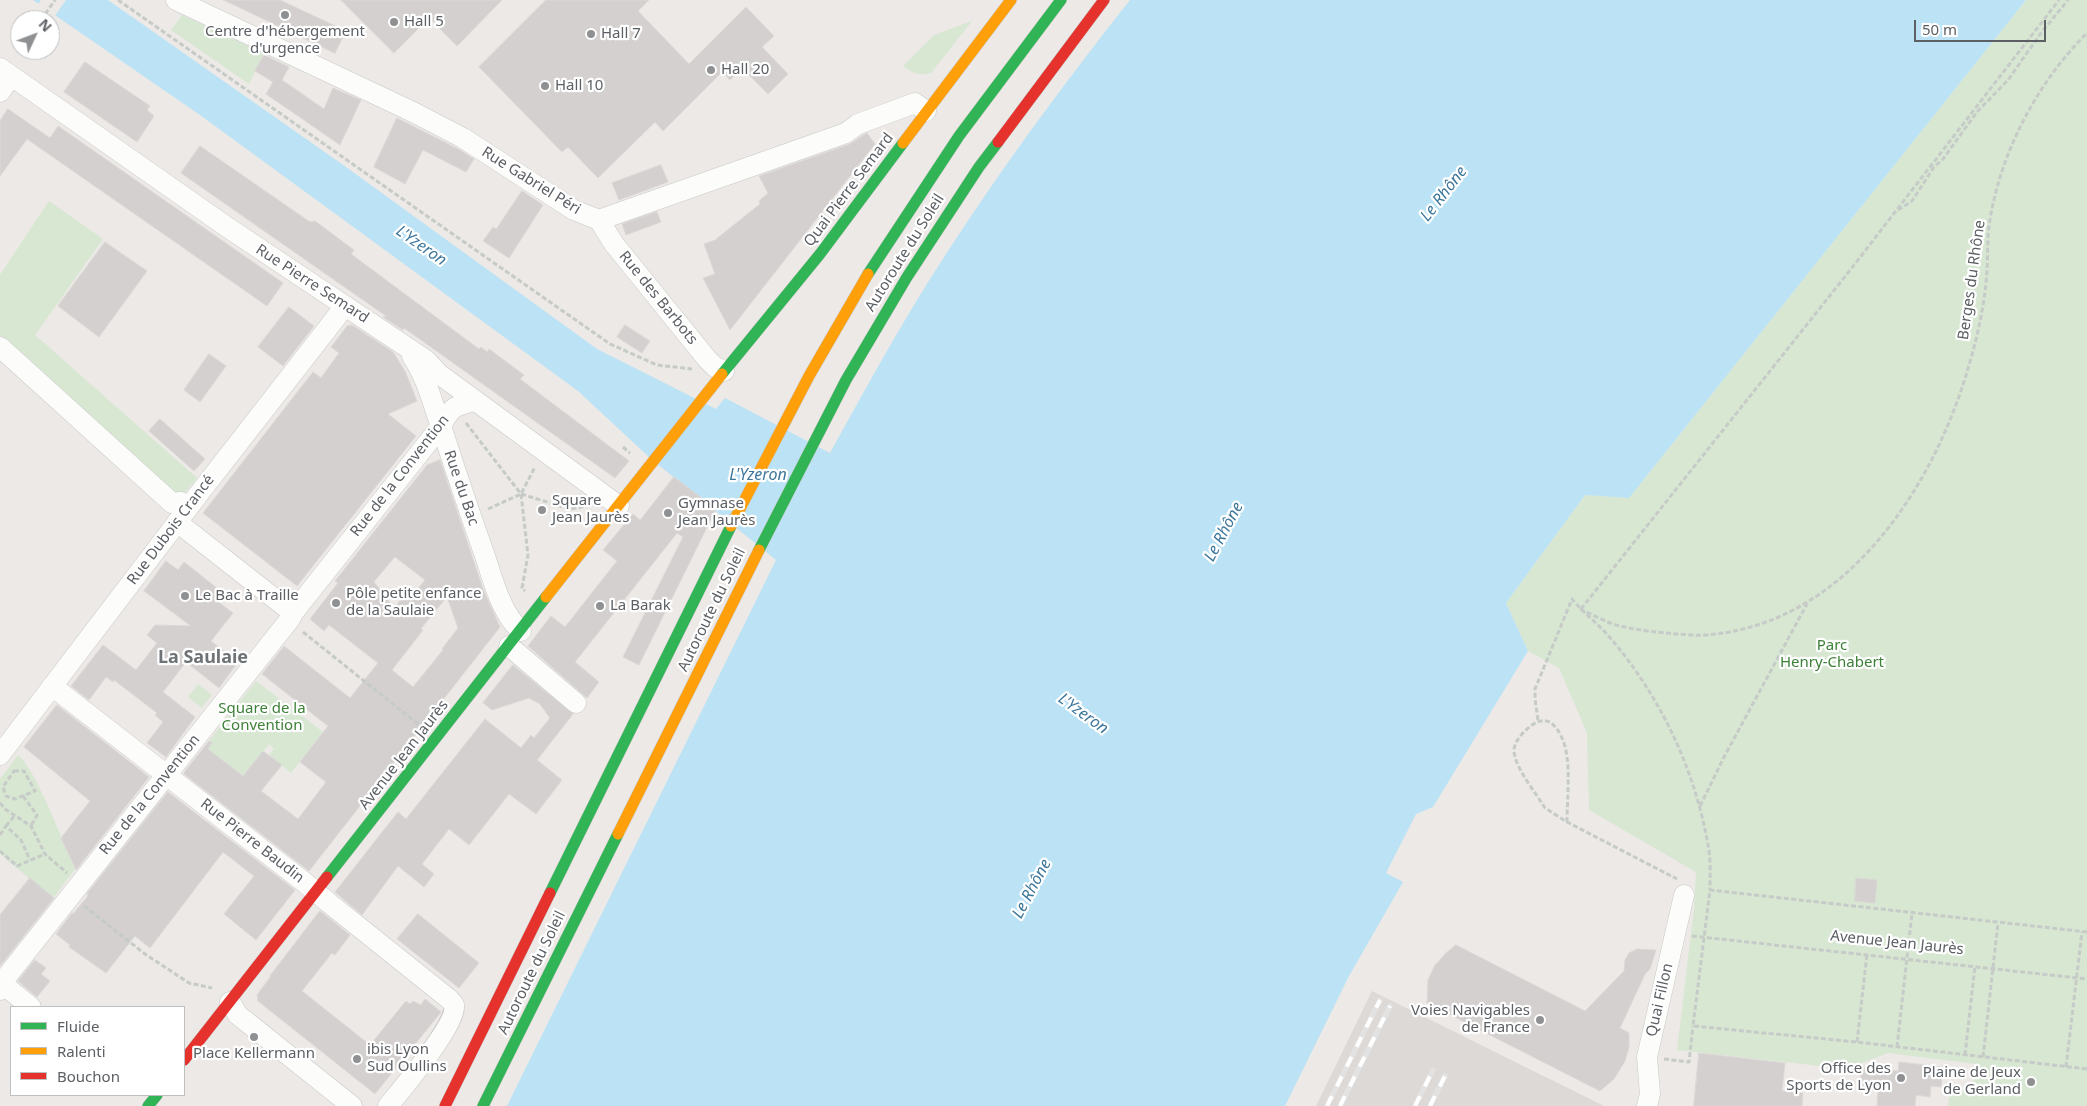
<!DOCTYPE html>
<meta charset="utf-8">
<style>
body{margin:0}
#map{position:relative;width:2087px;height:1106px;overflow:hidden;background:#ece9e6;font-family:"Noto Sans",sans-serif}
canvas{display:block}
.legend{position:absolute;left:10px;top:1006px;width:175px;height:90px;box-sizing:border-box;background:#fff;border:1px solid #bebfc1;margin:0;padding:6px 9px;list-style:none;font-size:15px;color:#5c6064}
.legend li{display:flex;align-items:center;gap:10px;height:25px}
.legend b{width:25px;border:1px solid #bebfc1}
.north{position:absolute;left:10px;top:10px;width:50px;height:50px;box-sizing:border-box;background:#fff;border:1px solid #bebfc1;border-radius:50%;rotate:47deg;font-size:14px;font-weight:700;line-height:20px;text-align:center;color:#5c6064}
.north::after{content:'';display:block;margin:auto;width:18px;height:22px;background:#8e9092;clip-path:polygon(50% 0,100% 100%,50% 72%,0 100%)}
.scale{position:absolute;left:1914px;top:20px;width:132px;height:22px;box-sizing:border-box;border:2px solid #5c6064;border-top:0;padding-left:6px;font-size:15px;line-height:18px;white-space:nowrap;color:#5c6064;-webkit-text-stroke:4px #fff;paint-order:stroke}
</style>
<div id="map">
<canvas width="2087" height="1106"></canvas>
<ul class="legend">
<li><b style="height:6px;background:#30b455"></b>Fluide</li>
<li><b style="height:6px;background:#ff9f0a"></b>Ralenti</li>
<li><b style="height:6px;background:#e5322d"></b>Bouchon</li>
</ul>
<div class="north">N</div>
<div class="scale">50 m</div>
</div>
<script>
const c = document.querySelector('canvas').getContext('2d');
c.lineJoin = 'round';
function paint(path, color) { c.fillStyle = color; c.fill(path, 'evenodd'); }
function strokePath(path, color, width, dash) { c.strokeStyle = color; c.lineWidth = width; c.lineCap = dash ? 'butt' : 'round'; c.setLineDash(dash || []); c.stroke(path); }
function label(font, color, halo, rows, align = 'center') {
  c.font = font + ' "Noto Sans",sans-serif'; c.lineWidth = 4.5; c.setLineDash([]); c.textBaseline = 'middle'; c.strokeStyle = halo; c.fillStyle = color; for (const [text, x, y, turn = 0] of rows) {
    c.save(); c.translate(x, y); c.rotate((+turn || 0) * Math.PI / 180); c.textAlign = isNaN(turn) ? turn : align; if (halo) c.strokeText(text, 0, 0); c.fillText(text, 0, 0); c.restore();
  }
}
paint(new Path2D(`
 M1372,991l232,115h-288z`), '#dcd9d6');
paint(new Path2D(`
 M2026,0h61v1106h-139l2,-18 23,2 3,-26 -88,-11 -41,16 -170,-19 17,-141 2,-37 -107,-62 -2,-77 -28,-65 -31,-17 -22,-48 79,-108 44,3z
 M182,15l82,38 -15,31 -78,-54z
 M972,21l-41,52c-13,3 -18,0 -28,-7l31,-31z
 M49,201l54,38 -68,96 162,143 -14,17 -7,4 -176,-164v-60z
 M256,681l67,51 -32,41 -22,-18 5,-6 -5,-5 -26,32 -35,-27 4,-6 -3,-2z
 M198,684l14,11 -10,13 -14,-11z
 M18,755c18,14 46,90 57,114l-22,29 -53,-44v-75z`), '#d7e7d2');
paint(new Path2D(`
 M33,0h75l238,167 251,182 119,60 9,-11 105,55c37,-67 74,-135 116,-199 57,-88 119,-172 184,-254h896l-397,498 -44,-3 -79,108 22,48 -95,156 -17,7 -30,59 17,9 -54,94 -64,130h-778l269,-546 -126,-102 -72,-67 -378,-276z`), '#bbe3f5');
paint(new Path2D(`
 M41,0h25l-12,17 -17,-11z`), '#ece9e6');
const building = new Path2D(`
 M224,0h56l66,31 -11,22z
 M341,0h161l-45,46 -28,-28 -35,35z
 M546,0h103l-11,11 51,53 57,-57 28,29 -12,11 26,27 -20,20 -26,-26 -12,12 -8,-8 -59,59 -8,-9 -57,56 -30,-31 -6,5 -83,-85z
 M264,55l25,12 -7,13 42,29 9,-21 28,12 -21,45 -74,-51 7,-12 -18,-11z
 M85,62l65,44 -3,4 7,6 -17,26 -73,-50z
 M8,109l42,29 8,-12 225,157 -16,23 -240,-167 -27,37v-55z
 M397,118l63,32 14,9 -8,13 -43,-22 -18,34 -31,-17z
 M867,133l8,11 -145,186 -27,-52 12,-4 -11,-30 11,-4 45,-36 -1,-3 9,-8 -9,-17 91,-32z
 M200,146l110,76 5,-1 39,29 -3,4 101,75 27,20 2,-2 6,5 2,-3 35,26 -4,4 109,82 -14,17 -211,-150 -1,2 -20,-13 3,-1 -205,-143z
 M661,165l7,17 -49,18 -7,-17z
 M522,191l21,14 -34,53 -26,-17 10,-14 3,2z
 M657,212l4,10 -35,13 -4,-11z
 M105,242l42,29 -48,66 -41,-31z
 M289,307l25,19 -31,40 -25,-19z
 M352,325l41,27 12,19 12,30 -29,13 28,22 -119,150 -94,-73 110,-141 8,6 18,-25 -8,-6 16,-21z
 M625,325l25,16 -8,12 -25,-16z
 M209,354l17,12 -26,36 -16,-12z
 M160,419l45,40 -11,12 -45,-40z
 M440,460l43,129 17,38 -191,244 -125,-97 1,-3 24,-30 3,2 -4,6 35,27 20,-25 19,14 -21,26 37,28 28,-37 -26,-20 28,-36 -66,-52 22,-28 66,52 28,-35 -49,-38 -5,6 -14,-12 28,-36 -3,-2 92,-116zM395,557l30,23 -17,21 -5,-4 -9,11 -20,-26zM447,597l11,31 -16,21 1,1 -30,37 -21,-17 31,-40 -2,-1z
 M674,477l42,32 -77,156 -16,-8 60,-120 -6,-4 -102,129 24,20 -12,16 -59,-52 23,-30 14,11 52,-66 -14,-11 30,-36 7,6z
 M166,561l12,9 6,-8 38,30 -6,8 17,13 -22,28 27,21 -19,26 -33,-26 -23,30 32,25 -29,40 -19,-14 16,-21 -8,-7 2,-2 -43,-33 -1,2 -7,-5 -17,23 -18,-14 32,-41 33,25 21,-27 -10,-8 8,-10 36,1 -47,-35z
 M513,665l60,49 -36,46 25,20 -26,34 -27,-20 -40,51 -20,-16 -27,35 12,10 -10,13 -26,-21 -36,49 -27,-23 63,-80 8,7 79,-100 36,29 10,-13 3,3 16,-20 -10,-14 -11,-6 -37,12 -9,-7z
 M57,705l92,72 -73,93 -15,-32 29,-37 -66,-54z
 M168,792l127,98 -39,50 -32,-26 30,-38 -31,-24 -73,96 -15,-12 -29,37 -37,-26 1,-2 -14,-11 16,-21 1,1 15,-18 -1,-2z
 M30,878l24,20 -54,68v-51z
 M1856,878l21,2 -2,23 -20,-2z
 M320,911l30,24 -15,20 -3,-2 -30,38 68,54 36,-44 4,3 3,-3 8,4 4,-6 16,13 -66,82 -117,-93 -1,-6 14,-19h-1z
 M418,914l61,49 -20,25 -62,-49z
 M1456,945l129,66 39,-40 1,-11 4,-7 8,-4 19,1 -6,19 -5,5 -25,54 9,5v14l-4,14 -11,18 -14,12 -173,-88 1,-23 7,-15 11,-12z
 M35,960l11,8 -5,6 9,7 -13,16 -19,-16z
 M1699,1053l86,10 -3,28 21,2 -1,13h-108z
 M1899,1062l44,5 -2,20 -10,-1 -1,11 -14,-2 -1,11h-38l1,-16 -19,-1 3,-22 36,4z`);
paint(building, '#d3d0cf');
strokePath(building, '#dbd8d6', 1);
const street = new Path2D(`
 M176,0l239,113 48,25 111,72 25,10 247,-87 12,-9 57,-21 11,8
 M0,68l227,159 199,133 13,14 180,132
 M0,92l11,-16
 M599,220l15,24 93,115 8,8 9,4
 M0,347l172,156 9,-1
 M412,356c16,24 20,47 30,73 14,43 28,85 43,127 8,24 16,57 36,75
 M177,522l116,91
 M509,646l67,57
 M52,686l252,196 25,21 120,96c2,2 4,4 5,6 4,18 -53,85 -66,101
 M0,755l201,-264 144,-185
 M0,982l31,25
 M0,990l2,-7 9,-12 279,-352 3,-6 148,-187c10,-19 14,-21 35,-25
 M230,1002l8,13 114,91
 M1647,1106l3,-12 -3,-37 37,-162`);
const fast = new Path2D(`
 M868,274l91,-138 102,-136
 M722,374l98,-120 83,-111
 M759,550l87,-170 61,-103 72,-110 19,-25
 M327,877l219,-280
 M550,893l181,-367
 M148,1106l9,-11
 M483,1106l135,-272`);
const slow = new Path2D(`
 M903,143l108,-143
 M731,526l78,-150 59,-102
 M546,597l176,-223
 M618,834l141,-284`);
const jam = new Path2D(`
 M998,142l106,-142
 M184,1060l143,-183
 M445,1106l105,-213`);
strokePath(street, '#c8c8c8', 21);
strokePath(fast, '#c8c8c7', 12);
strokePath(slow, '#c8c8c7', 12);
strokePath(jam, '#c8c8c7', 12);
strokePath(new Path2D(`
 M118,0l492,344 47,21 35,4
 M41,20l14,-20
 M1898,210l14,-9 22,-34 9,-8 34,-47 31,-32 33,-47 27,-33
 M466,423l55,71 49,15 17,-3
 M623,447l7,6
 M521,494l7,61 -6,33 3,3
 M488,509l33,-15 14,-27
 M1580,609c11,5 22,11 33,15 20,6 42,8 62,10 10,0 21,2 31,1 137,-10 225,-143 261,-263 10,-33 18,-68 20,-101 1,-15 0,-30 2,-45 10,-71 47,-142 98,-193
 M1581,609l270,-340 208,-269
 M303,632l116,93
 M1538,720l-3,-21v-10l37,-90c12,15 28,26 40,41 49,58 83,130 96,205 3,14 2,31 2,45
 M14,771h10l11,20 -20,8 -9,-3 -3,-9z
 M23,796l14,19 -6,11
 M0,803l5,6 26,17 14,28 22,19
 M1700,806l24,-49 83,-153
 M1567,822c0,-25 5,-62 -5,-84 -11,-24 -24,-21 -40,-4 -4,5 -8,10 -8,17 1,17 22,42 31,57l22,14 110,57
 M6,826l9,-11
 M0,835l6,-9 15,14 9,20
 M0,851l17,15 28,-12
 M84,906l61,48 44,29 23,5
 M2087,932l-377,-42 -17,136 164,16 230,27
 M1692,936l395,43
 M1857,1042l10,-88
 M1897,1047l15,-134
 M1965,1055l10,-89
 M1983,1057l15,-134
 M1664,1059l25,3 4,-36
 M2066,1067l16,-135`), '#c6cbc8', 3, [5, 2.5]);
strokePath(street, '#fcfcfb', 20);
strokePath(fast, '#30b455', 11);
strokePath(slow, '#ff9f0a', 11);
strokePath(jam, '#e5322d', 11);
const rail = new Path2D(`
 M1327,1106l53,-106
 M1340,1106l50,-100
 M1415,1106l18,-36
 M1430,1106l15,-30`);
strokePath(rail, '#e2e2e2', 5.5);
strokePath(rail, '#fff', 4, [11]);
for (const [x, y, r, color] of [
 [285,15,5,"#8e9092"],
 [394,22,5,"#8e9092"],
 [591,34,5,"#8e9092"],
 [711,70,5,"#8e9092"],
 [545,86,5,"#8e9092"],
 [542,510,5,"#8e9092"],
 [668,513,5,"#8e9092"],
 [185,596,5,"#8e9092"],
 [336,603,5,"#8e9092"],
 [600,606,5,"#8e9092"],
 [1540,1020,5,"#8e9092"],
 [254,1037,5,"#8e9092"],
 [357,1059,5,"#8e9092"],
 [1901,1078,5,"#8e9092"],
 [2031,1082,5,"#8e9092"]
]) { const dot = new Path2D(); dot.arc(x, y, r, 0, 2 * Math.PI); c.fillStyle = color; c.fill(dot); strokePath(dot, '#fff', 2); }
label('15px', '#5c6064', '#fff', [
 ["Hall 5",404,22],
 ["Centre d'hébergement",285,32,"center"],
 ["d'urgence",285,49,"center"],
 ["Hall 7",601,34],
 ["Hall 20",721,70],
 ["Hall 10",555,86],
 ["Square",552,501],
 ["Jean Jaurès",552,518],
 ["Gymnase",678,504],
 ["Jean Jaurès",678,521],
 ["Pôle petite enfance",346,594],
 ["de la Saulaie",346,611],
 ["Le Bac à Traille",195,596],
 ["La Barak",610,606],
 ["Voies Navigables",1530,1011,"right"],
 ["de France",1530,1028,"right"],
 ["ibis Lyon",367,1050],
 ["Sud Oullins",367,1067],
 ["Place Kellermann",254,1054,"center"],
 ["Office des",1891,1069,"right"],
 ["Sports de Lyon",1891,1086,"right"],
 ["Plaine de Jeux",2021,1073,"right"],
 ["de Gerland",2021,1090,"right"]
], 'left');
label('15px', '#5c6064', '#fff', [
 ["Rue Gabriel Péri",531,181,32],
 ["Quai Pierre Semard",849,190,-53],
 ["Autoroute du Soleil",905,253,-58],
 ["Berges du Rhône",1972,280,-82],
 ["Rue Pierre Semard",312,284,33],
 ["Rue des Barbots",658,298,51],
 ["Rue de la Convention",400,476,-52],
 ["Rue du Bac",461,488,71],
 ["Rue Dubois Crancé",171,530,-53],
 ["Autoroute du Soleil",712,610,-64],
 ["Avenue Jean Jaurès",404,755,-52],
 ["Rue de la Convention",150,795,-51],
 ["Rue Pierre Baudin",252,841,38],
 ["Avenue Jean Jaurès",1897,943,6],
 ["Autoroute du Soleil",532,973,-64],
 ["Quai Fillon",1660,1000,-77]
]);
label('15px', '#3d8037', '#fff', [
 ["Parc",1832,646],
 ["Henry-Chabert",1832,663],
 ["Square de la",262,709],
 ["Convention",262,726]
]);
label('italic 16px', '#3e779b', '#fff', [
 ["Le Rhône",1444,194,-52],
 ["L'Yzeron",421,246,35],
 ["L'Yzeron",758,475],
 ["Le Rhône",1224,532,-62],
 ["L'Yzeron",1083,714,36],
 ["Le Rhône",1032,889,-62]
]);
label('bold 18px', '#6d7376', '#fff', [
 ["La Saulaie",203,658]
]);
</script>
